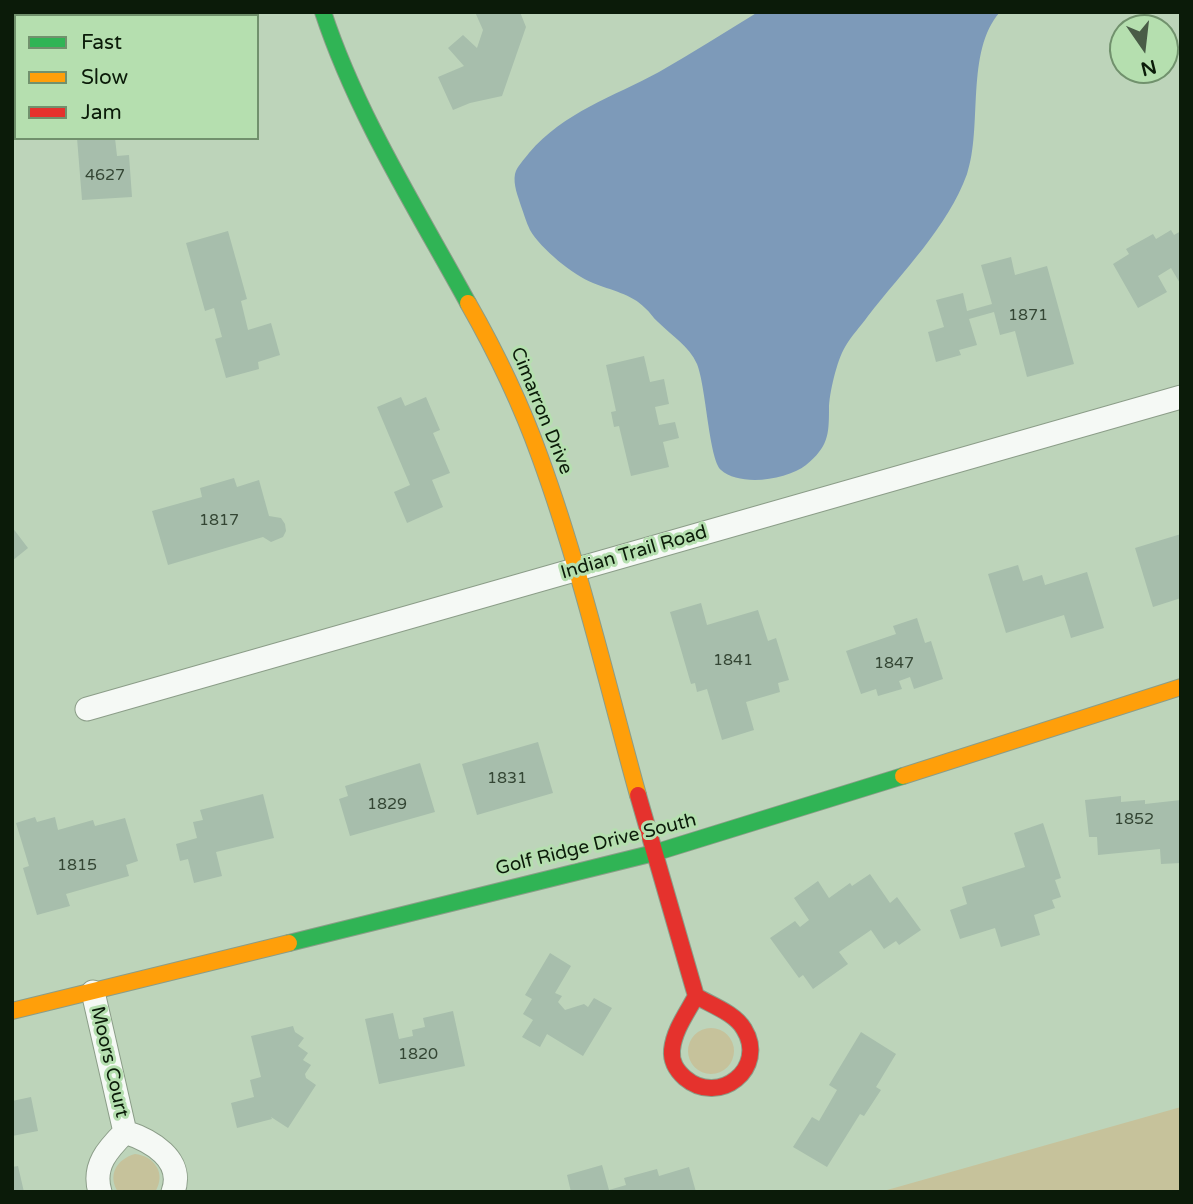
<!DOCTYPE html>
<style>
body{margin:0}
#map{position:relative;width:1193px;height:1204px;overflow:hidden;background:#bdd4ba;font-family:"Varela Round",sans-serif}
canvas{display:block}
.frame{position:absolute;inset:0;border:14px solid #0b1b09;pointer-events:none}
.legend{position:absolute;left:14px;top:14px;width:245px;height:126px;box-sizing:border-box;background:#b5dfaf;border:2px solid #71916d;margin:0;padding:9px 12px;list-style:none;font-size:21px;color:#0b1b09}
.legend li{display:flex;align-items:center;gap:14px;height:35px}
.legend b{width:35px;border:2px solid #71916d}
.north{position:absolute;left:1109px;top:14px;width:70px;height:70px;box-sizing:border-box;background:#b5dfaf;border:2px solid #71916d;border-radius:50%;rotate:166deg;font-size:19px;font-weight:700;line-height:28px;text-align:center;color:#0b1b09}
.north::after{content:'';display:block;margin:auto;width:24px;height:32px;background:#495c47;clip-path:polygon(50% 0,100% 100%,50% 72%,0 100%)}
</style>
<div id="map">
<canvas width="1193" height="1204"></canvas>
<div class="frame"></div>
<ul class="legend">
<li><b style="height:9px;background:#30b455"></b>Fast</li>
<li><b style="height:9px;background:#ff9f0a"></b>Slow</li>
<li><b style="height:9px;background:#e5322d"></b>Jam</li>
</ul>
<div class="north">N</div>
</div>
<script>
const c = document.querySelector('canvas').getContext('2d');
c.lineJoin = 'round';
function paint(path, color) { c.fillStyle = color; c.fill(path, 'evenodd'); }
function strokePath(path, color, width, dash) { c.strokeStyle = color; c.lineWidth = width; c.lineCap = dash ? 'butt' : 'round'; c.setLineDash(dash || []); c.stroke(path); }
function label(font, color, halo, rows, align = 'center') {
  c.font = font + ' "Varela Round",sans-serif'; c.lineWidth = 6; c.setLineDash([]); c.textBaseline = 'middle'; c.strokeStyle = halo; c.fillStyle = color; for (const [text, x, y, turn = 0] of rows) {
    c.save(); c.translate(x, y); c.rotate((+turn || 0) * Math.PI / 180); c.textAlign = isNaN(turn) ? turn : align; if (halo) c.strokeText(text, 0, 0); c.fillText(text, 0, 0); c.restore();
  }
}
paint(new Path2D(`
 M688 1051a23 23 0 1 1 46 0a23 23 0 1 1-46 0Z
 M1181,1107v85h-301z
 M135,1154c19,2 32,19 20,38h-37c-11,-17 -1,-33 17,-38z`), '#c6c29b');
paint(new Path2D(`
 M758,12h242c-35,39 -17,115 -33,162 -19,53 -65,98 -99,142 -7,10 -17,20 -23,31 -8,13 -16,47 -16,62 0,26 -1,38 -23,56 -19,15 -66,22 -85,5 -12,-11 -15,-84 -24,-106 -8,-18 -25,-28 -39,-42 -5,-4 -8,-10 -13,-14 -13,-14 -35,-18 -52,-25 -20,-8 -52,-34 -63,-53 -4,-8 -6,-16 -9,-24 -3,-10 -8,-21 -6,-32 2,-8 9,-14 14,-21 35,-41 84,-56 130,-81 33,-19 66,-40 99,-60z`), '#7d9ab9');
paint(new Path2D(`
 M475,12h45l6,15 -24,69 -32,7 -17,7 -15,-33 26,-11 -16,-18 15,-13 14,13 6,-18z
 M77,138h38l2,18 12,-1 3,42 -50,3z
 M1171,230l3,5 7,-4v54l-10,-17 -13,8 9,16 -29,16 -25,-44 16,-10 -3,-5 27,-15 3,5z
 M228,231l19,68 -6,2 7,29 23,-7 9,32 -22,7 1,7 -33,9 -11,-39 7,-2 -8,-29 -9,3 -19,-68z
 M1011,257l4,18 32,-9 27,98 -47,13 -12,-46 -15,4 -6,-23 -25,7 8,26 -18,5 2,5 -25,7 -8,-30 16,-5 -8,-27 27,-7 4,18 25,-7 -11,-39z
 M644,356l6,26 14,-3 5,25 -14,3 4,18 16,-3 4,16 -16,4 6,25 -38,9 -12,-50 -5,1 -3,-15 5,-1 -10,-46z
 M401,397l4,9 21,-9 14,33 -7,3 17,40 -18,7 11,27 -36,16 -13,-31 16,-7 -33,-78z
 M234,478l3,9 22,-7 10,36 12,2 4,6 1,7 -3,6 -12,5 -8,-5 -95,28 -16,-54 50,-14 -2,-9z
 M12,527l16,21 -16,13z
 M1181,534v64l-28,9 -18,-59z
 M1018,565l5,16 19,-6 3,10 42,-13 17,56 -33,10 -7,-23 -58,18 -18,-59z
 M701,603l6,22 51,-15 10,31 8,-3 13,42 -11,3 2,9 -34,10 8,28 -32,10 -15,-51 -10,3 -2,-9 -4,1 -21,-72z
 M917,618l8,25 6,-2 12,38 -29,10 -4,-12 -11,4 3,8 -24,7 -2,-7 -15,5 -15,-43 50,-17 -3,-8z
 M538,742l15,51 -76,22 -15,-51z
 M420,763l15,49 -85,24 -11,-37 9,-3 -3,-10z
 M263,794l11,44 -58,14 6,24 -28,7 -6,-24 -8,2 -4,-17 21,-6 -4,-16 10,-2 -3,-10z
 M1121,796v6l24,-2v4l36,-4v63l-20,1 -1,-15 -62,6 -1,-18h-8l-4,-37z
 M35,817l2,5 18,-5 3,13 35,-10 2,6 30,-8 13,43 -12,4 3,11 -63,18 4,12 -33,9 -14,-47 6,-2 -13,-43z
 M1043,823l18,55 -6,2 6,17 -9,3 3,8 -21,7 6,20 -39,12 -6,-19 -35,11 -10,-29 17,-6 -5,-17 63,-20 -11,-34z
 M870,874l20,29 7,-6 24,33 -22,15 -3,-4 -12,8 -13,-19 -32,22 9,12 -35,25 -10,-14 -4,3 -29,-40 25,-17 5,6 9,-7 -15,-22 24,-17 11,17 21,-15 2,3z
 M550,953l21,13 -16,27 7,3 -4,6 7,8 19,-6 4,3 6,-9 18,10 -29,48 -36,-22 -7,13 -18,-10 11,-17 -10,-6 9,-15 -7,-4z
 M453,1011l12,55 -86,18 -14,-65 28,-6 6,26 14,-3 -1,-6 13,-3 -2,-9z
 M293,1026l2,6 9,6 -6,8 10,7 -5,7 8,5 -6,9 1,4 10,7 -28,43 -17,-11 1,2 -35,9 -6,-25 23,-6 -4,-17 11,-3 -10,-41z
 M861,1032l35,22 -20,33 5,3 -17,26 -4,-2 -33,53 -34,-20 19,-30 7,4 18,-31 -8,-5z
 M31,1097l7,34 -26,5v-35z
 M602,1165l7,25 17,-5 -2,-7 33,-9 2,7 30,-9 7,25h-125l-4,-17z
 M18,1166l6,26h-12v-25z`), '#a7beac');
const street = new Path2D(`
 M87,709l1094,-312
 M93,992l32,140
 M125,1132c25,8 60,27 48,60
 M100,1192c-8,-26 8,-43 25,-60`);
const fast = new Path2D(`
 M323,12c34,103 93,196 145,291
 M289,943l365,-90 249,-77`);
const slow = new Path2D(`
 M468,303c28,49 53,101 72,154 40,110 67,226 98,338
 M903,776l278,-89
 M12,1011l277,-68`);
const jam = new Path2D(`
 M638,795l58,201c-9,17 -22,34 -24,54 -1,12 4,20 13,28 34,29 83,-10 59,-49 -9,-16 -33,-24 -48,-33`);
strokePath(street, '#8b9d88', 25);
strokePath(fast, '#8b9d88', 18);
strokePath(slow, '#8b9d88', 18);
strokePath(jam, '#8b9d88', 18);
strokePath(street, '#f5f9f5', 23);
strokePath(fast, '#30b455', 16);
strokePath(slow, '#ff9f0a', 16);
strokePath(jam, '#e5322d', 16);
label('16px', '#344634', null, [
 ["4627",105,176],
 ["1871",1028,316],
 ["1817",219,521],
 ["1841",733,661],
 ["1847",894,664],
 ["1831",507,779],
 ["1829",387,805],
 ["1852",1134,820],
 ["1815",77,866],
 ["1820",418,1055]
]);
label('19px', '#0b1b09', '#b5dfaf', [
 ["Cimarron Drive",541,411,68],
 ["Indian Trail Road",634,553,-16],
 ["Golf Ridge Drive South",596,845,-14],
 ["Moors Court",109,1062,77]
]);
</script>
